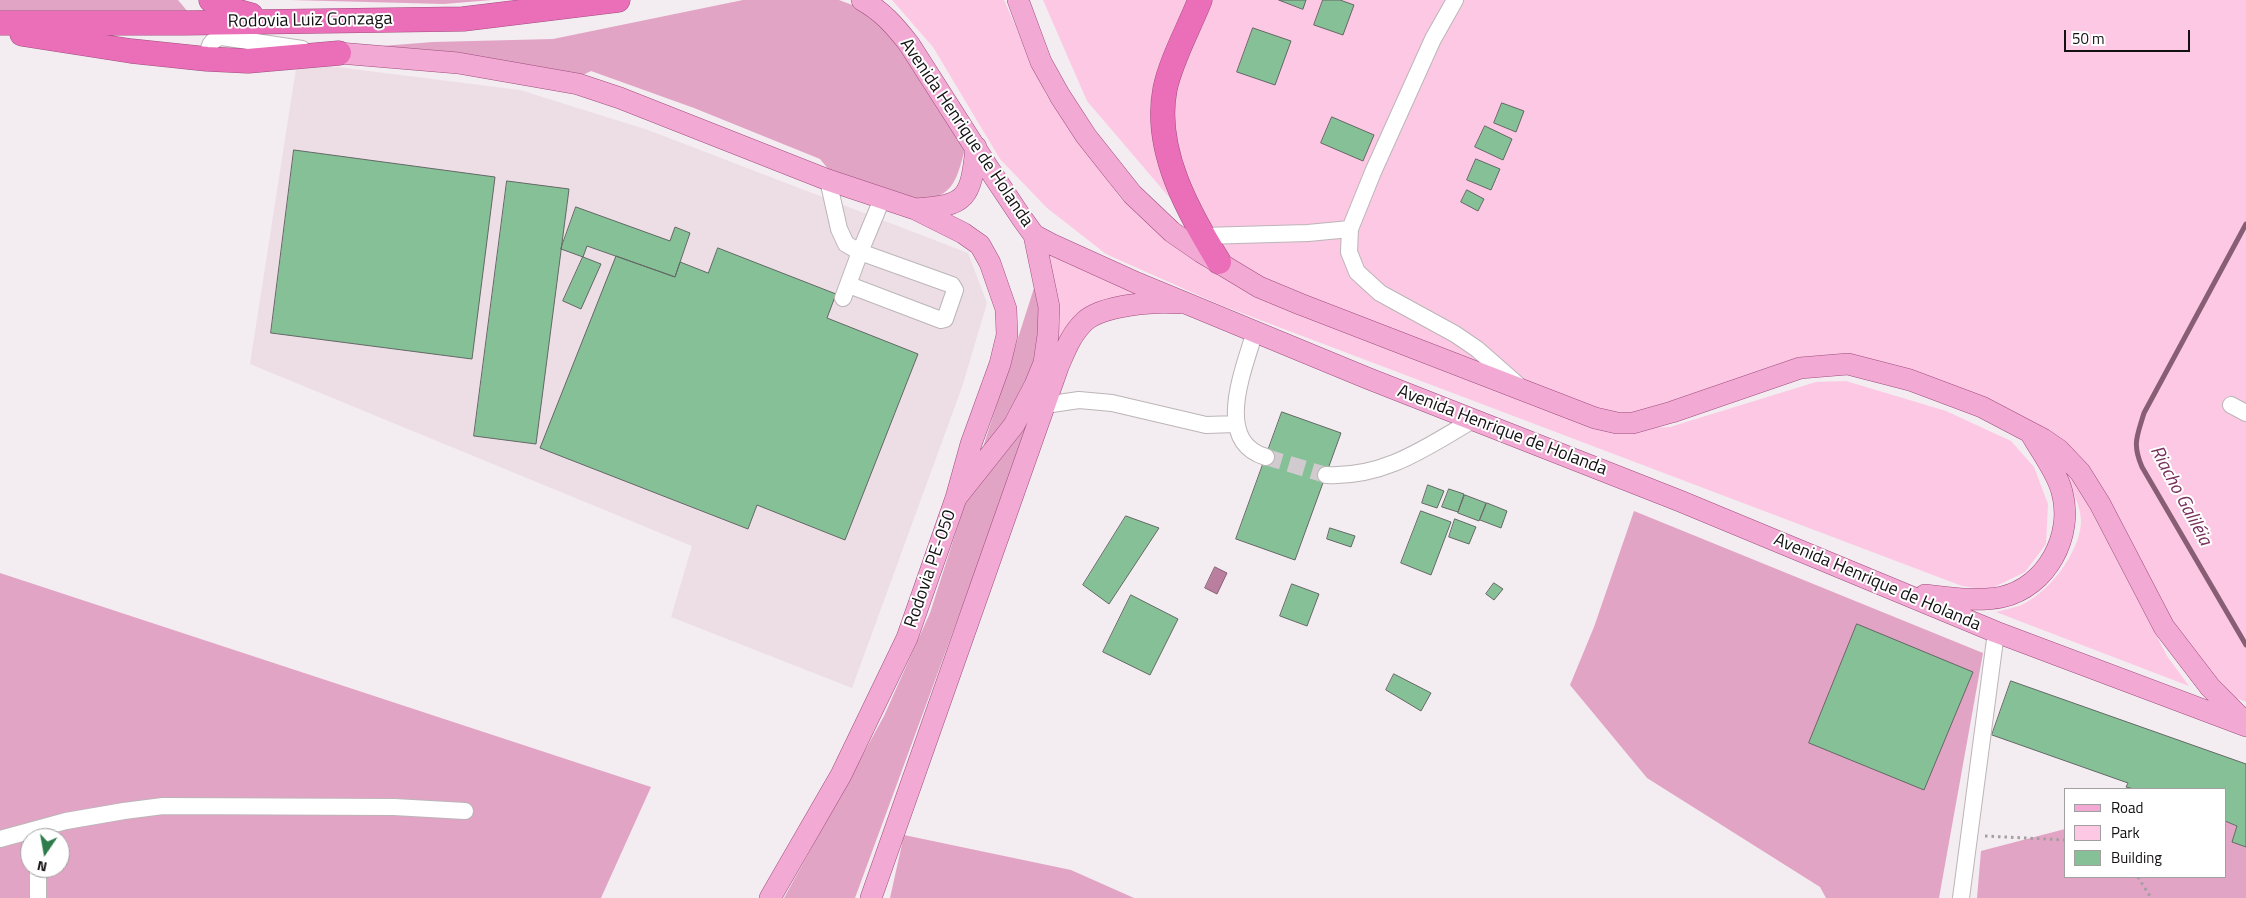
<!DOCTYPE html>
<meta charset="utf-8">
<style>
body{margin:0}
#map{position:relative;width:2246px;height:898px;overflow:hidden;background:#f3ecf0;font-family:"Titillium Web",sans-serif}
canvas{display:block}
.legend{position:absolute;left:2064px;top:788px;width:162px;height:90px;box-sizing:border-box;background:#fff;border:1px solid #a19fa0;margin:0;padding:6px 9px;list-style:none;font-size:15px;color:#131012}
.legend li{display:flex;align-items:center;gap:10px;height:25px}
.legend b{width:25px;border:1px solid #a19fa0}
.north{position:absolute;left:20px;top:828px;width:50px;height:50px;box-sizing:border-box;background:#fff;border:1px solid #a19fa0;border-radius:50%;rotate:192deg;font-size:14px;font-weight:700;line-height:20px;text-align:center;color:#131012}
.north::after{content:'';display:block;margin:auto;width:18px;height:22px;background:#2e7b4b;clip-path:polygon(50% 0,100% 100%,50% 72%,0 100%)}
.scale{position:absolute;left:2064px;top:30px;width:126px;height:22px;box-sizing:border-box;border:2px solid #131012;border-top:0;padding-left:6px;font-size:15px;line-height:18px;white-space:nowrap;color:#131012;-webkit-text-stroke:4px #fff;paint-order:stroke}
</style>
<div id="map">
<canvas width="2246" height="898"></canvas>
<ul class="legend">
<li><b style="height:6px;background:#f2a9d4"></b>Road</li>
<li><b style="height:14px;background:#fdc8e4"></b>Park</li>
<li><b style="height:14px;background:#86c097"></b>Building</li>
</ul>
<div class="north">N</div>
<div class="scale">50 m</div>
</div>
<script>
const c = document.querySelector('canvas').getContext('2d');
c.lineJoin = 'round';
function paint(path, color) { c.fillStyle = color; c.fill(path, 'evenodd'); }
function strokePath(path, color, width, dash) { c.strokeStyle = color; c.lineWidth = width; c.lineCap = dash ? 'butt' : 'round'; c.setLineDash(dash || []); c.stroke(path); }
function label(font, color, halo, rows, align = 'center') {
  c.font = font + ' "Titillium Web",sans-serif'; c.lineWidth = 4; c.setLineDash([]); c.textBaseline = 'middle'; c.strokeStyle = halo; c.fillStyle = color; for (const [text, x, y, turn = 0] of rows) {
    c.save(); c.translate(x, y); c.rotate((+turn || 0) * Math.PI / 180); c.textAlign = isNaN(turn) ? turn : align; if (halo) c.strokeText(text, 0, 0); c.fillText(text, 0, 0); c.restore();
  }
}
paint(new Path2D(`
 M297,62l223,28 128,40 320,123 19,50 -25,84 -110,301 -181,-71 21,-71 -442,-182z`), '#eddee6');
paint(new Path2D(`
 M892,0h112l42,95 75,104 84,69 83,41 333,120 49,-2 146,-45 30,-1 100,30 65,30 23,26 14,37 -2,40 -21,28 -37,18 -26,-4 -744,-282 -112,-50 -59,-46 -47,-49 -67,-112z
 M1043,0h147l-35,103v46l20,55 -88,-103z
 M1202,0h1044v702l-36,-15 -119,-199 -80,-67 -163,-57 -215,59 -414,-161 -28,-49 -26,-124z
 M1038,246l108,49 -88,51 2,-30z
 M2051,457l25,25 91,174 22,30 -193,-74c8,-2 16,-4 23,-6 29,-12 60,-52 62,-83 1,-22 -18,-48 -30,-66z`), '#fdc8e4');
paint(new Path2D(`
 M0,0h178l10,12 -188,2z
 M290,0h202l-48,4z
 M743,0h96l24,9 35,32 68,104c-9,32 -10,52 -48,56l-84,-25 -14,-17 -126,-51 -103,-37 -12,6 -121,-23 -76,-8 51,-4 120,-3z
 M1042,263c15,34 19,45 16,83l-203,552h-71l100,-182 46,-103z
 M1634,511l349,142 -44,245h-113l-6,-11 -173,-109 -77,-93 24,-58z
 M0,573l651,214 -50,111h-601zM30,838h30v30h-30z
 M2225,821l12,5 -5,16 14,5v51h-269l4,-47 84,-22v48h160z
 M904,835l167,35 63,28h-244z`), '#e2a4c5');
const water = new Path2D(`
 M1215,567l12,6 -10,21 -12,-6z`);
paint(water, '#ba7f9f');
strokePath(water, '#885e75', 1);
strokePath(new Path2D(`
 M2246,224l-102,189c-7,23 -12,31 -2,54l104,178`), '#885e75', 5);
const building = new Path2D(`
 M1279,0h27l-3,9z
 M1323,0h17l14,5 -11,30 -29,-10z
 M1253,28l38,13 -16,44 -38,-13z
 M1502,103l22,8 -8,21 -22,-9z
 M1332,117l42,18 -11,26 -42,-18z
 M1485,126l27,13 -9,21 -28,-13z
 M294,150l201,27 -23,182 -201,-26z
 M1476,159l24,10 -9,21 -24,-10z
 M507,181l62,8 -33,255 -62,-8z
 M1467,190l17,9 -6,12 -17,-9z
 M576,207l94,34 5,-14 15,6 -15,44 -88,-31 -4,11 -22,-8z
 M718,248l118,46 -9,24 91,36 -73,186 -88,-35 -9,24 -208,-81 76,-192 59,21 5,-15 28,11z
 M583,257l18,7 -20,45 -18,-8z
 M1282,412l59,21 -46,127 -59,-21z
 M1428,485l16,6 -7,17 -15,-5z
 M1449,489l15,5 -6,18 -16,-5z
 M1465,495l21,8 -7,18 -21,-8z
 M1487,503l20,8 -6,17 -21,-8z
 M1421,511l30,11 -20,53 -30,-12z
 M1126,516l33,12 -50,76 -26,-19z
 M1455,519l21,8 -7,17 -20,-7z
 M1330,528l25,8 -4,11 -24,-8z
 M1494,583l9,6 -9,11 -8,-6z
 M1292,584l27,10 -12,32 -27,-10z
 M1131,595l47,24 -28,56 -47,-23z
 M1857,624l116,48 -49,118 -115,-47z
 M1394,674l37,19 -10,18 -35,-21z
 M2011,681l235,83v83l-14,-5 5,-16 -12,-5v-32h-91l-8,-2 2,-4 -136,-48z`);
paint(building, '#86c097');
strokePath(building, '#636865', 1);
strokePath(new Path2D(`
 M1266,457l60,18`), '#d1cbcf', 16, [16, 8]);
const minor = new Path2D(`
 M1455,0l-22,39 -60,133 -23,57 -1,23 8,20 23,21 75,41 22,15 41,36
 M207,59c2,-12 2,-19 15,-22l80,12
 M828,180l11,49 7,15 14,8 -17,46
 M1203,236l105,-3 42,-4
 M849,285l92,35 4,-1 10,-29 -3,-5 -92,-33 22,-53
 M1255,331c-10,36 -43,110 11,126
 M1045,405l34,-5 33,3 94,22 30,-1
 M2231,405l15,8
 M1326,475c58,3 99,-27 147,-55
 M0,839l66,-18 58,-10 39,-5 231,1 71,4
 M38,868v30
 M1961,898l35,-266`);
const major = new Path2D(`
 M862,0c20,11 33,26 47,44l78,122 34,51 13,18 17,9 86,39 230,95 313,123 316,131 250,94
 M1018,0l23,62 19,34 26,40 46,58 40,38 29,20 58,35 41,17 295,114 22,5h16l39,-11 128,-44 48,-4 62,16 72,27 61,32 16,11 21,22 20,32 64,123 46,60 36,36
 M339,53l119,10 120,21 42,14 208,82 87,29 48,24 17,12 10,18 16,46 1,26 -7,29 -29,80 -15,54
 M915,209c52,-3 56,-11 61,-62
 M1925,595c25,3 52,7 77,2 45,-10 72,-62 60,-105 -5,-20 -21,-40 -31,-58
 M770,898l71,-123 66,-137 49,-140 58,-73 21,-40 9,-22 4,-28 1,-28 -15,-72
 M871,898l187,-531c7,-16 13,-33 27,-46 18,-16 70,-20 93,-18`);
const highway = new Path2D(`
 M211,0l14,8 26,7
 M1200,0c-11,28 -29,60 -35,89 -12,62 24,123 54,173
 M0,23h182l281,-4 155,-19
 M22,34l109,17 76,8 41,2 91,-8`);
strokePath(minor, '#bcb5b8', 18);
strokePath(major, '#9f4e7e', 22);
strokePath(highway, '#9f4e7e', 25);
strokePath(new Path2D(`
 M1985,836l80,4
 M2138,877l13,21`), '#a49ea1', 3, [2.5, 4]);
strokePath(minor, '#fff', 16);
strokePath(major, '#f2a9d4', 21);
strokePath(highway, '#ea6fb8', 24);
label('18px', '#131012', '#fff', [
 ["Rodovia Luiz Gonzaga",310,21,-1],
 ["Avenida Henrique de Holanda",966,133,56],
 ["Avenida Henrique de Holanda",1502,431,21],
 ["Rodovia PE-050",931,569,-71],
 ["Avenida Henrique de Holanda",1877,583,23]
]);
label('italic 19px', '#78305c', '#fff', [
 ["Riacho Galiléia",2180,496,62]
]);
</script>
